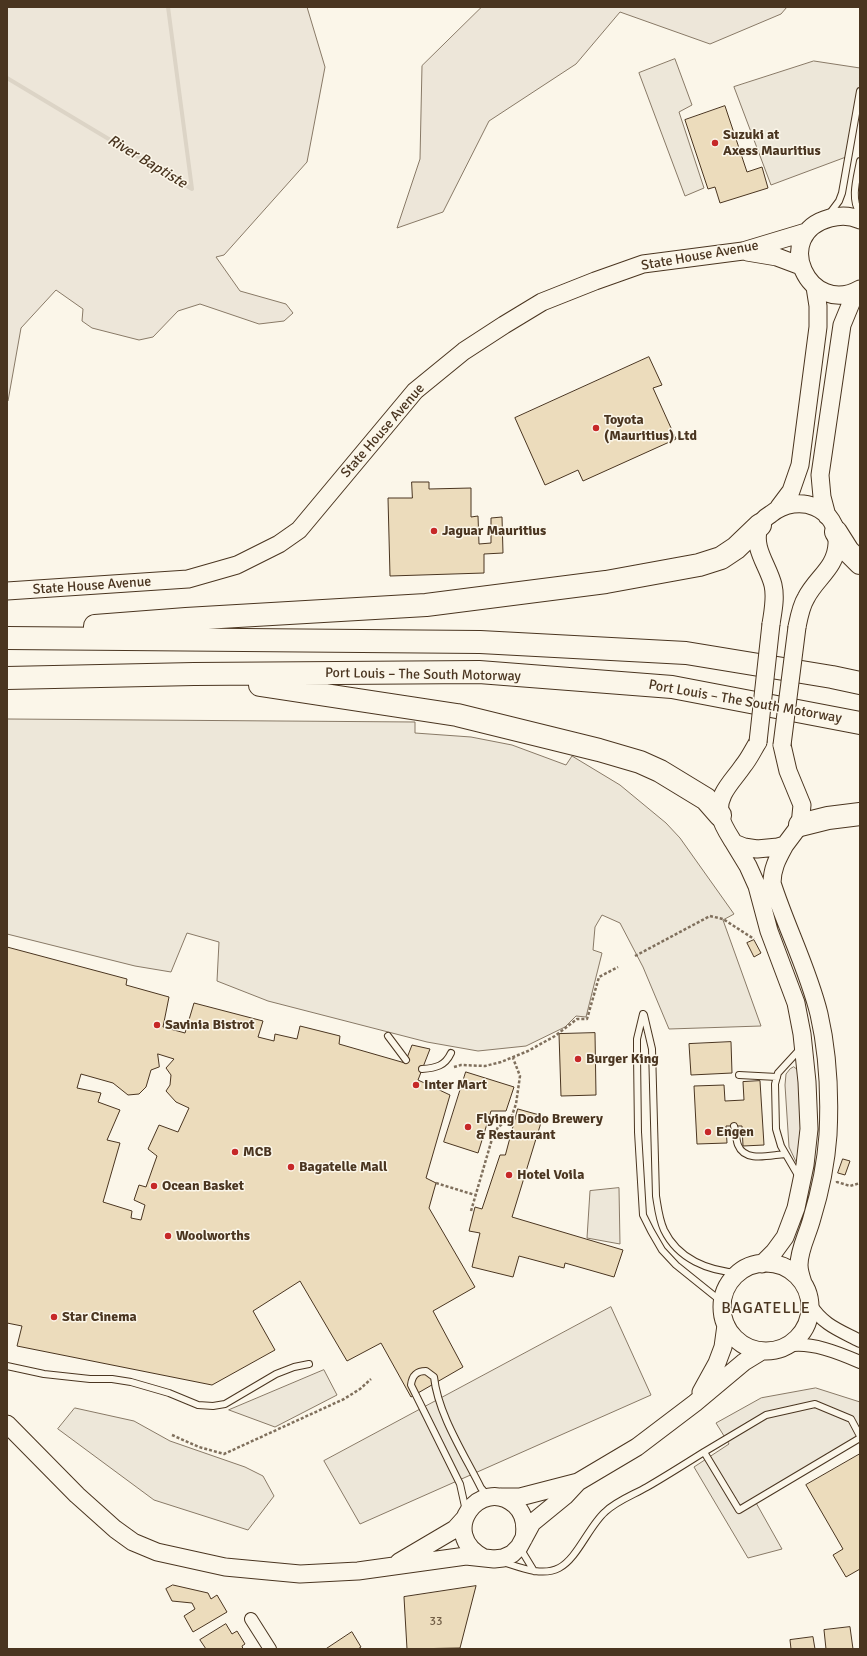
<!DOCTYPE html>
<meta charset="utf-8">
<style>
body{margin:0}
#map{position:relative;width:867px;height:1656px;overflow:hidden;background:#fbf6e9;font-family:Signika,sans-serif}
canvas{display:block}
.frame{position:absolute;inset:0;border:8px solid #4a3520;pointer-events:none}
</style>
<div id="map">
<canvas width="867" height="1656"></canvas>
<div class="frame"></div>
</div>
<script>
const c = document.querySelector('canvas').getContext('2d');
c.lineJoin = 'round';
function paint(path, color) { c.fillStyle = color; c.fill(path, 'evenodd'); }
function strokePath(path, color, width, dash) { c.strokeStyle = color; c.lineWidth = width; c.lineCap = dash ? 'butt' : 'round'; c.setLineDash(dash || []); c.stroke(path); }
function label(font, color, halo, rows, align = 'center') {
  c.font = font + ' Signika,sans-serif'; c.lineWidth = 3; c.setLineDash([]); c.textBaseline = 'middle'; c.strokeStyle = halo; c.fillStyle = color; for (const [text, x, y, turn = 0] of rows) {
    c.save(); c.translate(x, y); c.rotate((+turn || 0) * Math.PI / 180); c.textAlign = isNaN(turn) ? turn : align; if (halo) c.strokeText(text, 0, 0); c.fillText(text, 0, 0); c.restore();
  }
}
const green = new Path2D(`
 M7,7h300l18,60 -18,95 -83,93 -8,2 24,34 46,13 7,9 -9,8 -25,3 -59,-20 -22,7 -25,26 -14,3 -47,-12 -10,-7 1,-12 -27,-19 -35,38 -13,73h-1z
 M482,7h305l-6,7 -71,30 -90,-32 -44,52 -87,57 -46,91 -46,16 23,-69 2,-93z
 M794,1067l4,3 3,53 -3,43 -9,-19 -4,-62 1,-11 4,-5z`);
paint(green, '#ede6d9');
strokePath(green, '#887966', 1);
const parking = new Path2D(`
 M675,59l17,46 -13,7 25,76 -19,8 -46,-123z
 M814,61l46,7v16l-14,73 -75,28 -37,-98z
 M7,719l408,3v11l56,4 41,8 54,20 6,-9 48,29 46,38 14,15 54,76 -11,6 38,106 -92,3 -26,-62 -23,-44 -18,-8 -7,12 -2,23 9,3 -16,64 -10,-1 -11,11 -39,19 -48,5 -51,-9 -159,-41 -51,-20 2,-39 -32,-9 -16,39 -36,-6 -128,-32z
 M619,1188l1,56 -33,-6 3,-47z
 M611,1307l40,88 -291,129 -36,-63z
 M324,1370l13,25 -62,32 -46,-17z
 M816,1388l44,14v36l-105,63 27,48 -34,9 -54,-91 35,-23 -13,-21 45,-25z
 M75,1408l59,13 36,20 75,26 18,9 11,20 -26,34 -94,-30 -96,-71z`);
paint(parking, '#ede7d9');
strokePath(parking, '#887966', 1);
strokePath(new Path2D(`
 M7,78l185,111 -24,-182`), '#dcd4c6', 4);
const building = new Path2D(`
 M725,106l22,66 15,-5 6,21 -48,15 -5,-16 -7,2 -23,-69z
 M649,357l13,28 -9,3 23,51 -93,42 -5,-11 -33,15 -30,-67z
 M412,482h17v7l42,-1v29l7,-1 1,28 12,-1v-25l11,-1 1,36 -19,1v19l-94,3 -2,-78h24z
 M754,940l7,13 -7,4 -7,-14z
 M7,947l120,32 -1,6 43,12 -6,30 22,6 9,-30 69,18 -5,16 16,4 1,-7 22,5 3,-13 40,10 -1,8 66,19 7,-18 18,4 -12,31 32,15 -24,83 10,5 -7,25 46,79 -42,24 30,56 -52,30 -30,-54 -34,18 -47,-80 -47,30 22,39 -63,35 -195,-39 5,-20 -15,-3zM158,1054l16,5 -8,9 5,7 -1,10 -4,6 10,11 13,6 -11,24 -19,-7 -11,24 9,7 -11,31 -7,-2 -5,15 11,5 -4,15 -10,-2 1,-7 -29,-9 17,-59 -13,-3 13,-30 -22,-8 3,-9 -24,-5 4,-14 32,9 15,12 11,-1 7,-7 5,-17 8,-3z
 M595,1033l1,62 -35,1 -2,-62z
 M731,1042l1,31 -41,2 -2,-31z
 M466,1072l48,15 -8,24h-15l-13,42 -34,-11z
 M760,1081l4,64 -21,1 -1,-20h-16l1,17 -30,1 -3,-58 30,-1 1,16 19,-1 -1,-18z
 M518,1109l25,7 -31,101 111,33 -9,27 -49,-14 -1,5 -45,-12 -6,21 -41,-10 8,-34 -11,-2 6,-24 7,2 18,-54h5z
 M843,1159l7,2 -5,14 -7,-2z
 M860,1454v115l-14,8 -13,-22 10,-6 -37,-64z
 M173,1585l35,8 3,6 6,-4 10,17 -34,20 -9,-16 11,-7 -3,-6 -20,-2 -6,-12z
 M476,1586l-16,62 -53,1 -3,-52z
 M226,1624l6,10 5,-3 8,13 -3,2 1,3h-37l-6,-9z
 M850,1627l3,22h-27l-2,-19z
 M352,1632l9,15 -3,2h-32z
 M813,1637l2,12h-24l-1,-9z`);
paint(building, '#ecdcbc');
strokePath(building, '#4a3520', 1);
const lane = new Path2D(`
 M860,161c-3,17 -10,38 0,52
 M830,213l9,-12 3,-8 18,-102
 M643,1014l-6,25v16l1,77 5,83 8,16 11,19 14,15 46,37
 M644,1015l8,34 4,147c2,12 3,23 8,34 14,29 44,41 75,43
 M388,1036l18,24
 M422,1069c14,-1 23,-3 29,-16
 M739,1075l38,2
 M734,1126c2,6 2,14 4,19 7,18 32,10 47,9
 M799,1177l-18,-31 -5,-17 -1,-45 3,-11 22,-24
 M7,1366l37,8 46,5h22l19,3 38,11 29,12 15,1 12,-2 51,-30 18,-7 15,-3
 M860,1436l-9,-17 -36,-15 -49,11 -62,37 35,58 121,-72
 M466,1511l-6,-27 -49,-99c1,-9 5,-14 15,-14l8,6c4,37 30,77 47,111l7,8
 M520,1548l14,23
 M503,1562c16,5 39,15 56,6 18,-9 30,-42 46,-56 11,-11 28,-17 42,-25 19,-11 38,-23 57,-35`);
const street = new Path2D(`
 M810,1304c13,21 29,26 50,37
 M787,1346c23,-5 52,7 73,16
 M251,1619l19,30`);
const secondary = new Path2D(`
 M860,220c-10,-5 -19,-5 -30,-2 -60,16 -21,100 30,71
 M747,252l30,5 24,9
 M779,507l12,-16 9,-26 18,-138v-21l-3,-19
 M827,516l-5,-19 -2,-22 22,-150 14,-34
 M7,591l181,-12 49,-14 42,-21 20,-14 116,-139 49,-40 40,-26 38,-23 53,-21 48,-17 100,-13 63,-19
 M771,624c2,-13 5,-26 2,-39 -5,-20 -21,-37 -14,-58 2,-6 7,-10 12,-13 27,-22 68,-7 66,30 -1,24 -21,34 -31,54 -5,8 -7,19 -9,29
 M758,742c-5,8 -9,17 -15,24 -10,15 -27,29 -23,49 2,10 9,20 14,28l10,4 13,2 21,-2 7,-2 15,-20 2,-20 -14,-34 -6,-26
 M734,843l14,23 9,20 12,45 27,72 6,31 5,48 2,47 -4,36 -9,43 -11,29 -11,15 -12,12
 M785,845c-7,13 -13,23 -13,38 14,44 36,86 47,131 9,39 11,81 9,121 -2,28 -8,57 -16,83 -4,16 -13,31 -13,47 0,6 2,12 4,18
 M722 1307a44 44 0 1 1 88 0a44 44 0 1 1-88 0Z
 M701,1392l16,-29 6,-16 3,-22
 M7,1424l70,71 38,34 18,13 24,10 68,15 75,7 58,-3 108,-15 28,3 9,-1 9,-4 7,-7 13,-24 33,-27 13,-14 59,-35 58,-44 49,-41 18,-11
 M501,1497h19l58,-15
 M484,1558c-48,-25 -3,-83 31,-53 10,9 11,21 9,33
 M399,1562l56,-33 9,-10`);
const highway = new Path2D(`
 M836,532l12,19 12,12
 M95,626l91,-7 240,-14 180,-23 93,-17 22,-7 15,-10 24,-23
 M7,638l473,4 206,11 146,24 28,6
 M7,678l187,-4 285,-2 193,15 188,36
 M260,685l197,30 142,35 41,12 20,9 46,28 14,16
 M800,825l28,-7 32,-4`);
strokePath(lane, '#4a3520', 8);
strokePath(street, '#4a3520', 14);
strokePath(secondary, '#4a3520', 19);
strokePath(highway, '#4a3520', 24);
strokePath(new Path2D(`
 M635,956l75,-40 13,3 31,20
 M454,1067l7,-2 24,1 16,-4 27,-11 27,-15 22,-17h10l12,-42 19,-10
 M837,1181v1l13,4 10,-3
 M436,1183l39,12
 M471,1211l21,-72 6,-12 13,-9 5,-14 4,-28 -7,-18
 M172,1435l27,12 25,7 120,-55 16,-10 11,-10`), '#7f6f5c', 2.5, [3, 2]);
strokePath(lane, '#fbf6e9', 6);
strokePath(street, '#fbf6e9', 12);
strokePath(secondary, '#fbf6e9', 17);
strokePath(highway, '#fbf6e9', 22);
const secondaryBridge = new Path2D(`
 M758,742l13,-118
 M782,745l15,-118`);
strokePath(secondaryBridge, '#4a3520', 19, []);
strokePath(secondaryBridge, '#fbf6e9', 17);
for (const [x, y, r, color] of [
 [715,143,4,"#c62828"],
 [596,428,4,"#c62828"],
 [434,531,4,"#c62828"],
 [157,1025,4,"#c62828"],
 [578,1059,4,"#c62828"],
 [416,1085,4,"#c62828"],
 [468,1127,4,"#c62828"],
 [708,1132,4,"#c62828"],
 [235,1152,4,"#c62828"],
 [291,1167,4,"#c62828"],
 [509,1175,4,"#c62828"],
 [154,1186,4,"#c62828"],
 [168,1236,4,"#c62828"],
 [54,1317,4,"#c62828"]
]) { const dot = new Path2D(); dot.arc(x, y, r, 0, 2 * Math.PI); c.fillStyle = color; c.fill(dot); strokePath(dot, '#fbf6e9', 1.5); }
label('12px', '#725f47', null, [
 ["33",436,1622]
]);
label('bold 14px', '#4a3520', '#fbf6e9', [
 ["Suzuki at",723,135],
 ["Axess Mauritius",723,151],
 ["Toyota",604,420],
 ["(Mauritius) Ltd",604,436],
 ["Jaguar Mauritius",442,531],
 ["Savinia Bistrot",165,1025],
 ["Burger King",586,1059],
 ["Inter Mart",424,1085],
 ["Flying Dodo Brewery",476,1119],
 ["& Restaurant",476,1135],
 ["Engen",716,1132],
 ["MCB",243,1152],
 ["Bagatelle Mall",299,1167],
 ["Hotel Voila",517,1175],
 ["Ocean Basket",162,1186],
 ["Woolworths",176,1236],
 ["Star Cinema",62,1317]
], 'left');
label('14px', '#4a3520', '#fbf6e9', [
 ["State House Avenue",700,256,-10],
 ["State House Avenue",383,431,-49],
 ["State House Avenue",92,586,-4],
 ["Port Louis – The South Motorway",423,675,1],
 ["Port Louis – The South Motorway",745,702,10]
]);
label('italic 15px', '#4a3520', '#fbf6e9', [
 ["River Baptiste",147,162,31]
]);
c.letterSpacing = '1px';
label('16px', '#4a3520', '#fbf6e9', [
 ["BAGATELLE",766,1309]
]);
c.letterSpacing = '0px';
</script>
